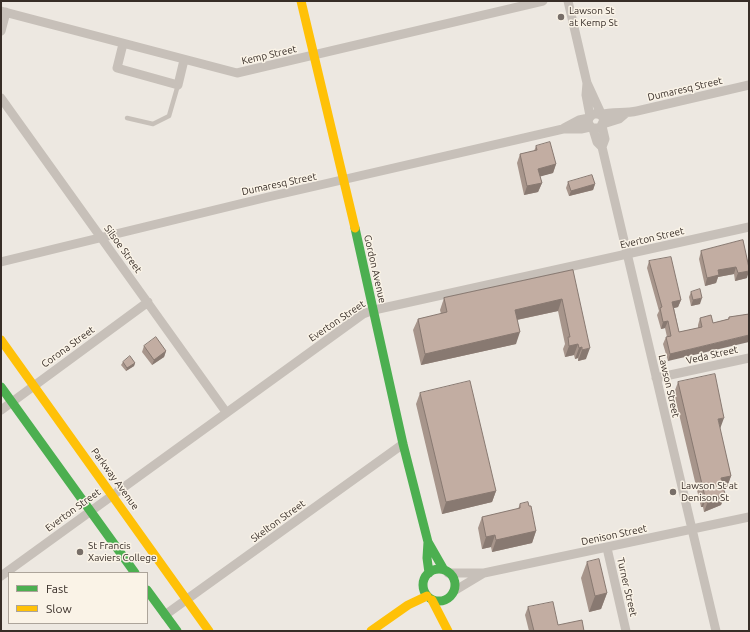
<!DOCTYPE html>
<style>
body{margin:0}
#map{position:relative;width:750px;height:632px;overflow:hidden;background:#ede8e1;font-family:Ubuntu,sans-serif}
canvas{display:block}
.frame{position:absolute;inset:0;border:2px solid #372d27;pointer-events:none}
.legend{position:absolute;left:8px;top:572px;width:140px;height:52px;box-sizing:border-box;background:#faf3e7;border:1px solid #aca49a;margin:0;padding:5px 7px;list-style:none;font-size:12px;color:#372d27}
.legend li{display:flex;align-items:center;gap:8px;height:20px}
.legend b{width:20px;border:1px solid #aca49a}
</style>
<div id="map">
<canvas width="750" height="632"></canvas>
<div class="frame"></div>
<ul class="legend">
<li><b style="height:5px;background:#4caf50"></b>Fast</li>
<li><b style="height:5px;background:#ffc107"></b>Slow</li>
</ul>
</div>
<script>
const c = document.querySelector('canvas').getContext('2d');
c.lineJoin = 'round';
function strokePath(path, color, width, dash) { c.strokeStyle = color; c.lineWidth = width; c.lineCap = dash ? 'butt' : 'round'; c.setLineDash(dash || []); c.stroke(path); }
function paint(path, color) { c.fillStyle = color; c.fill(path, 'evenodd'); }
function label(font, color, halo, rows, align = 'center') {
  c.font = font + ' Ubuntu,sans-serif'; c.lineWidth = 3; c.setLineDash([]); c.textBaseline = 'middle'; c.strokeStyle = halo; c.fillStyle = color; for (const [text, x, y, turn = 0] of rows) {
    c.save(); c.translate(x, y); c.rotate((+turn || 0) * Math.PI / 180); c.textAlign = isNaN(turn) ? turn : align; if (halo) c.strokeText(text, 0, 0); c.fillText(text, 0, 0); c.restore();
  }
}
strokePath(new Path2D(`
 M127,118l26,6 16,-8 9,-31`), '#c7c0b9', 4.5);
strokePath(new Path2D(`
 M568,1l19,82 17,37 -4,8h-8l-4,-5 1,-5 4,-4h7
 M1,11l236,62 306,-72
 M1,31l5,-19
 M123,44l-6,24 61,17 6,-25
 M587,83l-1,12 4,21
 M1,98l225,314
 M600,115c13,-4 24,-1 37,-4l112,-26
 M603,124l16,-5 7,-6
 M564,128l15,-8 10,-2
 M593,129l4,13 5,5 114,484
 M602,147l3,-8 -3,-13
 M1,262l267,-65 295,-68h18l9,-2
 M656,378l93,-20
 M1,410l147,-108
 M607,548l19,83
 M448,573h36l265,-56
 M1,576l362,-262 11,-4 375,-83
 M454,591l30,-18
 M165,615l238,-171`), '#c7c0b9', 9);
strokePath(new Path2D(`
 M355,228l48,216 25,98 16,28
 M1,387l134,186
 M428,542l-1,16 2,15
 M423 585a16 16 0 1 1 32 0a16 16 0 1 1-32 0Z
 M147,590l30,41`), '#4caf50', 9);
strokePath(new Path2D(`
 M301,1l54,227
 M1,340l208,291
 M432,600l16,31
 M371,631l37,-26 19,-9`), '#ffc107', 9);
paint(new Path2D(`
 M536,146l20,18 -3,9 -13,3 2,7 -4,9 -14,3 -7,-32 3,-9 14,-3z
 M568,182l27,2 -2,6 -24,6 -3,-8z
 M743,240l4,38 -12,3 -1,-7 -16,3 -2,6 -11,3 -6,-27 2,-8z
 M649,261l32,39 -3,7 -4,1 5,24 19,-4v-3l2,-7 13,5 15,-4 1,-2 20,-3 -81,47 -5,-17 3,-7h1l-2,-9 -4,1 -4,-14 2,-4 -12,-43z
 M573,270l13,89 -8,2v-3l-3,1 -1,-4 -9,2 -2,-8 2,-5 -7,-33 -41,9 -1,24 -95,21 -8,-35 5,-11 23,-5 -1,-4 4,-12z
 M691,292l9,12 -9,2 -2,-9z
 M144,346l22,5 -2,6 -12,8 -10,-13z
 M123,362l12,1 -1,3 -8,5 -5,-6z
 M678,382l42,47 11,47 -4,11 -4,1 2,6 -4,11 -17,7 -1,-5h-2l-27,-114z
 M420,393l76,98 -4,11 -50,12 -26,-110z
 M520,504l16,27 -4,12 -40,9 -1,-5 -9,2 -4,-21 4,-11 36,-8z
 M587,562l20,31 -6,16 -12,3 -8,-34z
 M528,607l30,18 26,6h-55l-4,-16z`), '#a7958b');
paint(new Path2D(`
 M556,164l-3,9 -18,5 3,-9z
 M542,183l-4,9 -14,3 3,-9z
 M595,184l-2,6 -24,6 2,-5z
 M736,267l-2,7 -16,3 -2,6 -11,3 2,-8 11,-8z
 M749,271l-2,7 -12,3 3,-8z
 M702,298l-2,6 -9,2 2,-6z
 M562,299l-4,12 -47,10 4,-11z
 M681,300l-3,7 -8,2 2,-7z
 M668,321l-3,7 -4,1 2,-7z
 M520,332l-4,12 -95,21 4,-11z
 M749,335v7l-81,19 2,-7z
 M578,344l-4,11 -9,2 4,-11z
 M582,347l-4,11 -3,1 4,-11z
 M590,348l-4,11 -8,2 4,-11z
 M166,351l-2,6 -12,8 2,-5z
 M135,363l-1,3 -8,5 1,-3z
 M724,418l-4,11 -2,-10z
 M731,476l-4,11 -10,2 4,-11z
 M496,491l-4,11 -50,12 4,-12z
 M725,494l-4,11 -17,7 4,-11z
 M707,496l-4,11h-2l4,-10z
 M536,531l-4,12 -40,9 4,-12z
 M495,535l-4,12 -9,2 4,-12z
 M607,593l-6,16 -12,3 6,-16z`), '#887971');
const building = new Path2D(`
 M550,142l6,22 -18,5 4,14 -15,3 -7,-32 17,-4 -1,-4z
 M592,175l3,9 -24,7 -3,-9z
 M743,240l6,28v3l-11,2 -2,-6 -18,3 1,5 -12,3 -6,-27z
 M671,257l10,43 -9,2 7,30 23,-5 -2,-9 11,-3 2,8 16,-4v-2l20,-3v21l-79,19 -4,-17 5,-1 -3,-15 -5,1 -3,-14 2,-1 -13,-46z
 M573,270l17,78 -8,2v-3l-3,1 -1,-4 -9,2 -1,-9h2l-8,-38 -47,11 5,22 -95,22 -7,-35 29,-7 -3,-14z
 M700,289l2,9 -9,2 -2,-8z
 M156,337l10,14 -12,9 -10,-14z
 M130,356l5,7 -8,5 -4,-6z
 M715,374l9,44 -6,1 13,57 -10,2 4,16 -17,7 -1,-5 -2,1 -27,-115z
 M470,381l26,110 -50,11 -26,-109z
 M528,502l1,4h2l5,25 -40,9 -1,-5 -9,2 -4,-20 38,-9v-4z
 M599,559l8,34 -12,3 -8,-34z
 M553,602l5,23 24,-5 2,11h-50l-6,-24z`);
paint(building, '#c2ada2');
strokePath(building, '#887971', 1);
for (const [x, y, r, color] of [
 [561,17,4,"#776e68"],
 [673,492,4,"#776e68"],
 [80,552,4,"#776e68"]
]) { const dot = new Path2D(); dot.arc(x, y, r, 0, 2 * Math.PI); c.fillStyle = color; c.fill(dot); strokePath(dot, '#faf3e7', 1.5); }
label('10px', '#372d27', '#faf3e7', [
 ["Lawson St",569,11],
 ["at Kemp St",569,23],
 ["Lawson St at",681,486],
 ["Denison St",681,498],
 ["St Francis",88,546],
 ["Xaviers College",88,558]
], 'left');
label('10px', '#372d27', '#faf3e7', [
 ["Kemp Street",269,55,-13],
 ["Dumaresq Street",685,89,-13],
 ["Dumaresq Street",279,184,-12],
 ["Everton Street",652,238,-13],
 ["Silsoe Street",123,249,54],
 ["Gordon Avenue",375,269,77],
 ["Everton Street",337,321,-34],
 ["Corona Street",68,347,-36],
 ["Veda Street",712,355,-13],
 ["Lawson Street",669,386,77],
 ["Parkway Avenue",115,479,54],
 ["Everton Street",73,510,-36],
 ["Skelton Street",278,521,-36],
 ["Denison Street",614,535,-12],
 ["Turner Street",627,587,77]
]);
</script>
